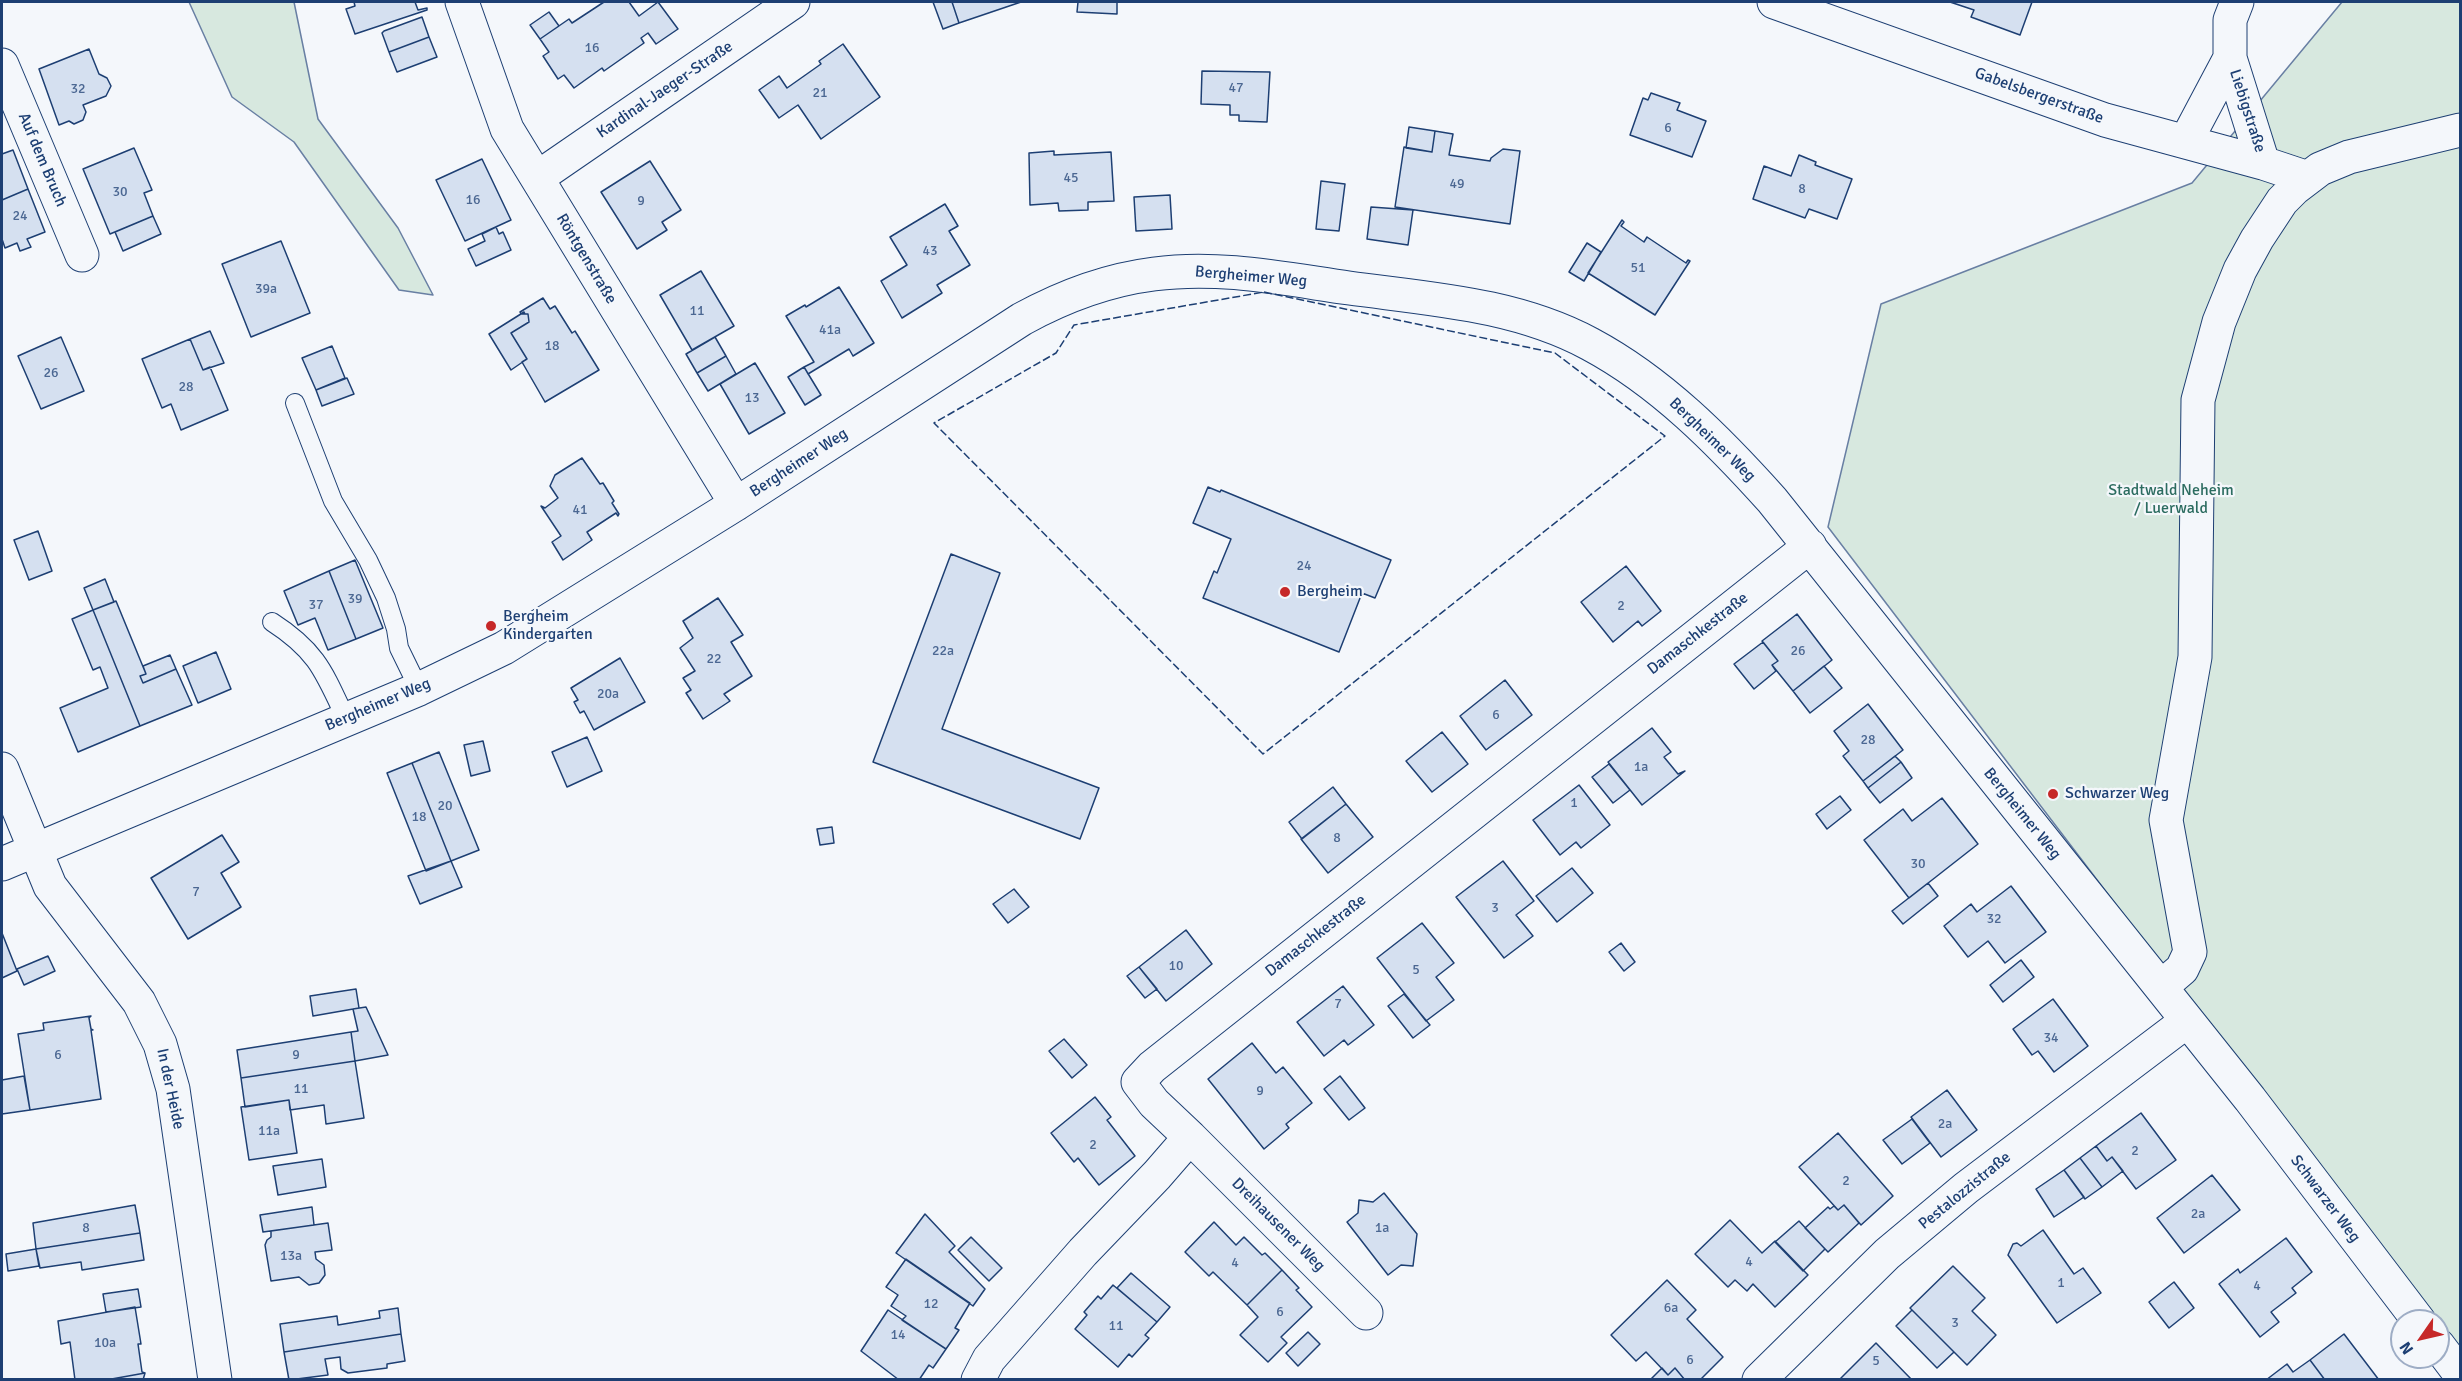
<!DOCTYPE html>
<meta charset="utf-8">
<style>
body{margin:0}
#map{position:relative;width:2462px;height:1381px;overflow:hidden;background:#f4f7fb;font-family:Signika,sans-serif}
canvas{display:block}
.frame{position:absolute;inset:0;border:3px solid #1d3f73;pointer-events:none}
.north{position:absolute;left:2390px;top:1309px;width:60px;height:60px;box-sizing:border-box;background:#f4f7fb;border:2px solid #9eadc5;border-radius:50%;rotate:236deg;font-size:16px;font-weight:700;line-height:24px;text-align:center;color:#1d3f73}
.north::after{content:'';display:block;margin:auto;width:21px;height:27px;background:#c62828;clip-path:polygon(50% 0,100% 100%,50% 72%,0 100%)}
</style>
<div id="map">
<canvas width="2462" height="1381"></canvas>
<div class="frame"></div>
<div class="north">N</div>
</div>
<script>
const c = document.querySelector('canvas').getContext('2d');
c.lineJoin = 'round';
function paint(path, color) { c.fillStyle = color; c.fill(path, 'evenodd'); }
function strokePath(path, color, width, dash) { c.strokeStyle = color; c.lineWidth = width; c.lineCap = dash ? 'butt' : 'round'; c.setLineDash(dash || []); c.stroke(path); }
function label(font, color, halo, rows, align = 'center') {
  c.font = font + ' Signika,sans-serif'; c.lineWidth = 4.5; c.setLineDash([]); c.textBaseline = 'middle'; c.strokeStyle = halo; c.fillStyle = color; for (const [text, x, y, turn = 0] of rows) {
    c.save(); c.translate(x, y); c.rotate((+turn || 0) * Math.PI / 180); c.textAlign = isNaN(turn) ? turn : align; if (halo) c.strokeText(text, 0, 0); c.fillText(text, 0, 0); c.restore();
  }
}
const green = new Path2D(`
 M189,2h105l24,117 80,109 35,67 -34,-5 -105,-148 -62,-45z
 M2342,2h118v1350l-99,-126 -533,-699 53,-223 311,-121z`);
paint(green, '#d7e8df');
strokePath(green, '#687fa3', 1.5);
const building = new Path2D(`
 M354,2h61l3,8 9,-2v2l-72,24 -9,-25 9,-3z
 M604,2h25l10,14 19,-14 20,27 -22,15 -8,-11 -7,5 3,5 -40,28 -2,-3 -28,20 -10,-13 -6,4 -15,-23 6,-4 -9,-13 29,-20 3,4z
 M933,2h19l7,21 -16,6z
 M952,2h69l-62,21z
 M1078,2h39v12l-40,-2z
 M1950,2h82l-12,33 -49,-18 3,-7z
 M549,12l10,14 -19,13 -10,-14z
 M422,17l7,20 -40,15 -7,-19 2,-2z
 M429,37l8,20 -40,15 -8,-20z
 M843,44l37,53 -59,42 -23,-34 -19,13 -20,-28 20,-14 8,12 34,-24 -2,-3z
 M89,49l10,25 8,4 4,8 -5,10 -23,9 3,7 -3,8 -9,4 -5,-3 -10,4 -20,-56z
 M1202,71l68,1 -3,50 -28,-1v-6h-9v-10l-29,-1z
 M1651,93l29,10 -3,7 29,11 -14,36 -62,-22 13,-37 5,2z
 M1409,127l26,4 -3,21 -26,-4z
 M1435,131l18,3 -4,21 41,6 1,-3 12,-9 17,2 -10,73 -115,-17 9,-60 28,5z
 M134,148l18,42 -8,3 9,23 -43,18 -27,-65z
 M13,150l15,39 -26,11v-46z
 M1054,151v4l57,-3 3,49 -26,1v8l-29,1 -1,-8 -28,2 -1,-52z
 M1799,155l17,7 -1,3 37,14 -15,40 -28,-10 -4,9 -52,-19 11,-33 27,10z
 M482,159l29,61 -46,21 -29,-61z
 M650,161l31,49 -19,12 5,8 -30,19 -36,-57z
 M1321,181l24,3 -6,47 -23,-2z
 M28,189l17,43 -18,7 4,8 -11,4 -3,-8 -12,5 -3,-9v-39z
 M1170,195l2,34 -36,2 -2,-34z
 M945,204l13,22 -9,5 21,34 -33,20 5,8 -40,25 -21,-37 26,-16 -17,-28z
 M1371,207l42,3 -5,35 -41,-6z
 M153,216l8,18 -38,17 -8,-19z
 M1622,220l2,2 -3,4 23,16 3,-5 39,26 2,-3 2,1 -35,54 -67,-42z
 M496,227l3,7 4,-2 8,18 -35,16 -8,-17 17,-8 -3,-7z
 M281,241l29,72 -59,24 -29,-73z
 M1587,243l14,9 -17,29 -15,-9z
 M701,271l33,55 -42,24 -32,-55z
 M839,287l35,56 -21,13 -4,-7 -41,25 -4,-7 10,-5 -28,-46 19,-11 1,2z
 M543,298l7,11 5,-3 17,27 3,-2 24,39 -54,32 -23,-40 5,-3 -16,-26 18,-11 -1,-8h-7l-1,-2z
 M524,312l1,2h3l1,8 -18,11 16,26 -16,11 -22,-36z
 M210,331l14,32 -21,7 -13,-31z
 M61,337l23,54 -43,18 -23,-53z
 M715,337l11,19 -29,17 -11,-19z
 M190,339l13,31 7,-3 18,43 -47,20 -10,-26 -9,4 -20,-49z
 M332,346l13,32 -29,12 -14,-32z
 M726,356l10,18 -28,17 -11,-18z
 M755,363l30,50 -36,21 -29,-50z
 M804,367l17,28 -16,10 -17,-28z
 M347,378l7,16 -32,12 -6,-16z
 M582,458l18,26 3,-1 11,18 -2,2 7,11 -1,2 -2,-3 -29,19 5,8 -29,20 -11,-18 9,-6 -20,-30 4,2 13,-10 -8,-12 5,-11z
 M1208,487l12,5 1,-2 170,70 -16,38 -13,-5 -23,59 -136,-54 11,-27 3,2 14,-34 -38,-16z
 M38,531l14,40 -23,9 -15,-40z
 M951,554l49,19 -58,156 157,59 -19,51 -207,-77z
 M355,560l28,68 -27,11 -27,-68z
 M1626,566l35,45 -19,15 -4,-5 -25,21 -32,-40z
 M329,571l27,68 -28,11 -13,-32 -17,7 -14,-34z
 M105,579l9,23 -21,8 -9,-22z
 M718,598l25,37 -12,7 21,34 -28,18 6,7 -27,18 -17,-26 5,-3 -8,-12 12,-7 -15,-23 13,-10 -10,-17z
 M116,601l30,73 -6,2 3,7 33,-14 16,36 -52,21 -47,-116z
 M93,610l47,116 -62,26 -18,-44 48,-20 -8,-21 -7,3 -21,-51z
 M1797,614l35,46 -39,31 -21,-26 6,-4 -16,-20z
 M1763,642l15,19 -6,4 4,6 -22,18 -20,-25z
 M216,652l15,37 -33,14 -15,-37z
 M170,655l6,14 -33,14 -3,-7 6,-2 -3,-8z
 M620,658l25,44 -51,28 -10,-19 -4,2 -6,-11 4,-2 -7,-12z
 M1824,666l18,22 -32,25 -17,-22z
 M1505,680l27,35 -46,35 -26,-34z
 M1868,704l35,46 -40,31 -20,-25 6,-5 -15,-20z
 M1652,728l19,24 -7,5 14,17 7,-3 -43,34 -34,-43z
 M1442,732l26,32 -36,28 -26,-31z
 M587,737l15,34 -35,16 -15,-35z
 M483,741l7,30 -19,5 -7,-31z
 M439,752l40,98 -28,11 -39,-98z
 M1895,756l6,6 -33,26 -5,-7z
 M1901,762l11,16 -32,25 -12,-15z
 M412,763l39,98 -25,10 -39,-98z
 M1609,764l21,26 -17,13 -21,-26z
 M1579,785l31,40 -29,23 -5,-6 -16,13 -27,-35z
 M1333,787l13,17 -44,35 -13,-17z
 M1840,796l11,14 -24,19 -11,-15z
 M1942,798l36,46 -69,54 -45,-58 39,-31 9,12z
 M1346,804l27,33 -45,36 -27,-34z
 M832,827l2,16 -14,2 -3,-16z
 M222,835l17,27 -18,11 20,34 -53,32 -37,-61z
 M451,861l11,26 -42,17 -12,-28z
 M1503,861l31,40 -18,14 17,21 -29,22 -48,-61z
 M1572,868l21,25 -36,29 -21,-26z
 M1928,883l10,13 -35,28 -11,-13z
 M2011,886l35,46 -41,31 -17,-22 -20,16 -24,-31 27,-22 6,8z
 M1014,889l15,18 -21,16 -15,-19z
 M1422,923l32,40 -18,14 18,23 -28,21 -49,-63z
 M1186,930l26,34 -46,37 -27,-34z
 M2,933l15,38 -15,7z
 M1621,943l14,19 -11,9 -15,-19z
 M48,956l7,15 -31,14 -7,-16z
 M2021,960l13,17 -31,25 -13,-17z
 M1139,967l18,22 -12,9 -18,-22z
 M1343,986l31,39 -26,20 -4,-5 -20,16 -27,-34z
 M356,989l3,19 -46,8 -3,-20z
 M1404,994l26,31 -17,13 -25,-32z
 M2053,999l35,47 -34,26 -16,-21 -6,4 -19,-26z
 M366,1007l22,48 -33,6 -4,-29 7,-1 -5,-22z
 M91,1016l-2,2 2,11 2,1h-2l10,69 -71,11 -12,-76 26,-4 -1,-7z
 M351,1032l4,29 -114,17 -4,-28z
 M1064,1039l23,26 -15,13 -23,-27z
 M1252,1043l24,30 7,-6 29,36 -26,21 3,4 -25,21 -56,-70z
 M355,1061l9,57 -38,6 -2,-19 -34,5 -1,-10 -44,7 -4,-29z
 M24,1076l6,34 -28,4v-34z
 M1340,1076l25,32 -16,12 -25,-31z
 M1947,1090l30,40 -36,27 -30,-40z
 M1095,1097l16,20 -4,3 28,36 -36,29 -21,-27 -4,4 -23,-29z
 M289,1100l8,53 -48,7 -8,-53z
 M2141,1113l35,47 -40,29 -24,-32 -5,4 -11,-15z
 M1912,1119l18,24 -28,21 -19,-24z
 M1838,1133l55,63 -32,29 -17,-20 -6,5 -39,-43z
 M2096,1146l11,15 5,-4 11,14 -21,16 -22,-29z
 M2080,1158l22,29 -17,12 -21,-29z
 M322,1159l4,28 -48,8 -5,-29z
 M2064,1170l20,27 -30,20 -18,-28z
 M2212,1175l28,35 -56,43 -27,-35z
 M1384,1193l33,41 -4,32 -12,-1 -13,10 -41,-53 11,-9 1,-13 14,2z
 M135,1205l5,28 -104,16 -3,-26z
 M1844,1205l15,18 -31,29 -23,-24 23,-21 2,2 4,-3 4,4z
 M312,1207l2,18 -51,7 -3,-17z
 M925,1214l30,32 -6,6 36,37 -12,17 -77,-53z
 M1730,1220l32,33 13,-12 33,34 -33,32 -22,-23 -6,7 -12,-11 -7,7 -33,-33z
 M1799,1221l26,28 -22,22 -28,-29z
 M1214,1222l22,23 8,-8 18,18 3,-2 17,17 -35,35 -34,-33 -4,4 -24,-24z
 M328,1223l4,27 -17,2 1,7 8,6 1,10 -6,8 -10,2 -10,-8 -28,4 -6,-36 2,-5 4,-3v-6z
 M2043,1230l31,44 9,-6 18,25 -44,30 -49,-68 5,-11 4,-1 4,3z
 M140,1233l4,27 -62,10 -1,-8 -41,6 -4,-19z
 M971,1237l31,31 -13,13 -31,-31z
 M2286,1238l26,34 -20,16 4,5 -25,19 8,10 -19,15 -41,-53 19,-15 2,4z
 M36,1249l3,17 -31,5 -2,-17z
 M906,1259l64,44 -15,25 4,2 -13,19 -44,-29 4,-4 -15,-10 7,-11 -12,-8z
 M1953,1266l32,32 -13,13 24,24 -29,30 -57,-57z
 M1282,1270l17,18 -3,2 16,17 -31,30 6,6 -19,19 -28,-27 18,-18 -11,-12z
 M1131,1273l39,34 -13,15 -40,-34z
 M1667,1280l29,30 -9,9 36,38 -23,23h-15l-10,-12 -7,7 -22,-23 -10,9 -25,-26z
 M2174,1282l20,26 -25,20 -20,-26z
 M1113,1285l44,37 -12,13 4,3 -17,19 -3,-3 -11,13 -43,-38 12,-14 -3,-3 14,-16 3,3z
 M138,1289l3,18 -35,5 -3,-18z
 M135,1307l6,37h-3l4,28 3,1 -39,7h-31l-5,-38 -9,2 -3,-23z
 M398,1308l3,26 -117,18 -4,-28 57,-8 1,9 42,-7 -1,-7z
 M888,1310l58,39 -13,19 -4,-3 -10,15h-20l-38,-29z
 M1912,1310l42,42 -17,16 -41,-42z
 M1308,1332l12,12 -22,22 -12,-13z
 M401,1334l4,27 -18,3v4l-39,5 -7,-4 -1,-12 -15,2 3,16 -39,5 -5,-28z
 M2344,1334l35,46h-54l-15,-20z
 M1876,1343l36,37h-73z
 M2310,1360l15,20h-59l21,-16 6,8z
 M1662,1368l6,7 7,-7 10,12h-35z
 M145,1373l-2,7h-37z`);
paint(building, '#d5e0f0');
strokePath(building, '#1d3f73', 1.5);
const lane = new Path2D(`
 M295,403l38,98 35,59 18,38 10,31 3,19 20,41
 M272,622c45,29 52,50 74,97`);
const street = new Path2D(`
 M462,2l45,127 229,375
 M1774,2l331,118 158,43 45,15
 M2230,58l33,105
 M2,65l80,190
 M2186,141l44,-83v-38l7,-18
 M537,178l256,-176
 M2,769l48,117 89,116 21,42 13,45 42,291
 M2,864l417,-175 85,-41 232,-144 286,-185c42,-23 84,-39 132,-45 65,-9 131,5 195,14 81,11 167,16 241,56 71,38 129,97 182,156l478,599 169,222
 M2161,987l21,-18 8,-17 -24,-132 29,-163 3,-257 21,-78 21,-52 17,-31 25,-38 13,-13 25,-19 29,-12 111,-27
 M1190,1137l176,176
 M2438,1345l22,29
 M978,1380l11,-21 94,-107 74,-77 33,-38 -36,-34 -16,-21 14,-15 658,-521
 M1759,1380l128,-126 79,-66 221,-167`);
strokePath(lane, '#1d3f73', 20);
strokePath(street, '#1d3f73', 35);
strokePath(lane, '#f4f7fb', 18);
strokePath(street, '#f4f7fb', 33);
strokePath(new Path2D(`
 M1264,292l291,61 110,83 -402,318 -329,-331 122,-70 18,-28z`), '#1d3f73', 1.5, [8, 3]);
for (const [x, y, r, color] of [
 [1285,592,6,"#c62828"],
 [491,626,6,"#c62828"],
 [2053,794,6,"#c62828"]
]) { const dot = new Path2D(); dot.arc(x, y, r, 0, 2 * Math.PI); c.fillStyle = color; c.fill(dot); strokePath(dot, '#f4f7fb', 2); }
label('14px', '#4b6792', null, [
 ["16",592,48],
 ["47",1236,88],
 ["32",78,89],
 ["21",820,93],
 ["6",1668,128],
 ["45",1071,178],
 ["49",1457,184],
 ["8",1802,189],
 ["30",120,192],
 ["16",473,200],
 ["9",641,201],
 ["24",20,216],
 ["43",930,251],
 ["51",1638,268],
 ["39a",266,289],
 ["11",697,311],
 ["41a",830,330],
 ["18",552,346],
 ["26",51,373],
 ["28",186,387],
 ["13",752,398],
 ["41",580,510],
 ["24",1304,566],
 ["39",355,599],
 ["37",316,605],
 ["2",1621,606],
 ["22a",943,651],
 ["26",1798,651],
 ["22",714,659],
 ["20a",608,694],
 ["6",1496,715],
 ["28",1868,740],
 ["1a",1641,767],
 ["1",1574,803],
 ["20",445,806],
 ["18",419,817],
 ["8",1337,838],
 ["30",1918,864],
 ["7",196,892],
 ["3",1495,908],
 ["32",1994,919],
 ["10",1176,966],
 ["5",1416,970],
 ["7",1338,1004],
 ["34",2051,1038],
 ["6",58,1055],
 ["9",296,1055],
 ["11",301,1089],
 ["9",1260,1091],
 ["2a",1945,1124],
 ["11a",269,1131],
 ["2",1093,1145],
 ["2",2135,1151],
 ["2",1846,1181],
 ["2a",2198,1214],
 ["8",86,1228],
 ["1a",1382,1228],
 ["13a",291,1256],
 ["4",1749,1262],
 ["4",1235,1263],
 ["1",2061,1283],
 ["4",2257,1286],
 ["12",931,1304],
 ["6a",1671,1308],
 ["6",1280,1312],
 ["3",1955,1323],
 ["11",1116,1326],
 ["14",898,1335],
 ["10a",105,1343],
 ["6",1690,1360],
 ["5",1876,1361]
]);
label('16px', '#1d3f73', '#f4f7fb', [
 ["Kardinal-Jaeger-Straße",665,90,-34],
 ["Gabelsbergerstraße",2039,96,20],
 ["Liebigstraße",2247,111,72],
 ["Auf dem Bruch",42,160,67],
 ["Röntgenstraße",586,259,59],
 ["Bergheimer Weg",1251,277,5],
 ["Bergheimer Weg",1712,440,44],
 ["Bergheimer Weg",799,463,-33],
 ["Damaschkestraße",1698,634,-38],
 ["Bergheimer Weg",378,705,-23],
 ["Bergheimer Weg",2022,814,51],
 ["Damaschkestraße",1316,936,-38],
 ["In der Heide",170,1089,78],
 ["Pestalozzistraße",1965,1191,-39],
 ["Schwarzer Weg",2325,1199,53],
 ["Dreihausener Weg",1278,1225,45]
]);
label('16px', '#2c6c60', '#f4f7fb', [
 ["Stadtwald Neheim",2171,491],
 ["/ Luerwald",2171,509]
]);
label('16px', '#1d3f73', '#f4f7fb', [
 ["Bergheim",1297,592],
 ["Bergheim",503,617],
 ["Kindergarten",503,635],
 ["Schwarzer Weg",2065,794]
], 'left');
</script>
